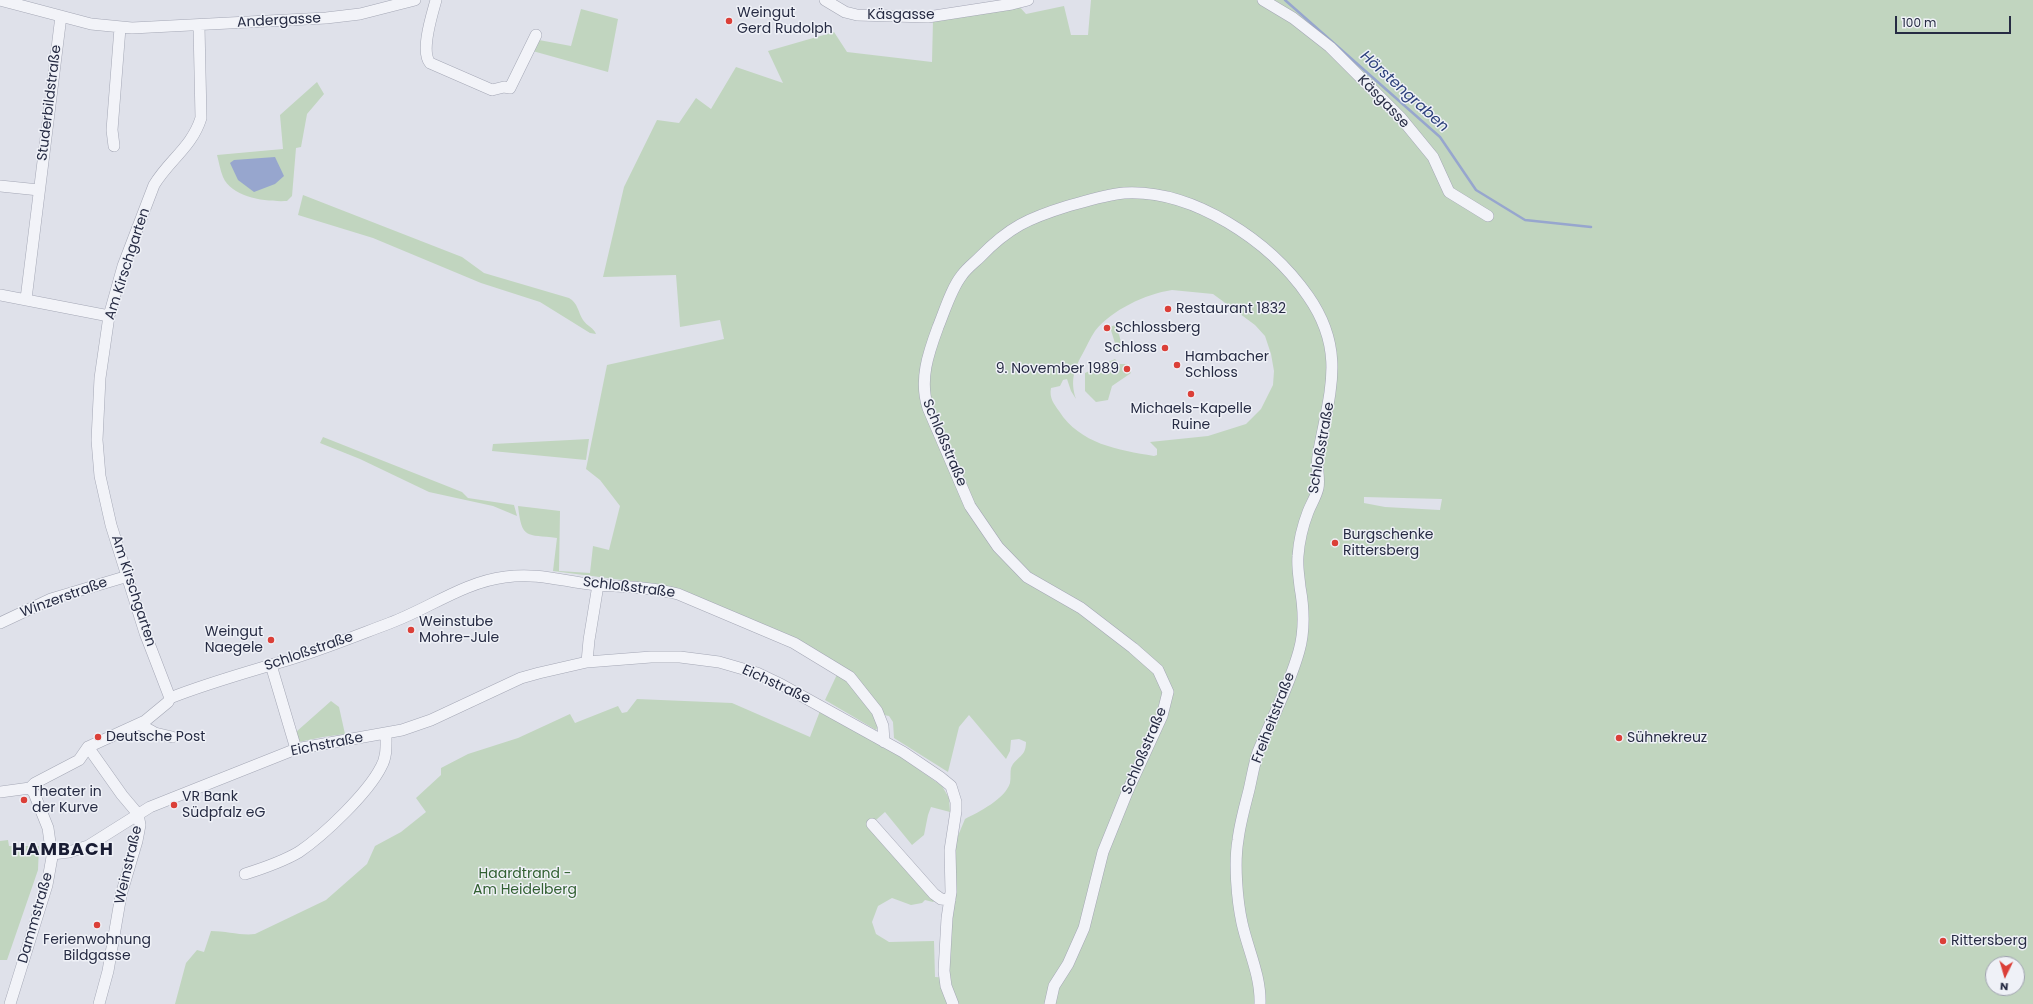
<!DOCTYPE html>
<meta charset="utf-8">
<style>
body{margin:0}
#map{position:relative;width:2033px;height:1004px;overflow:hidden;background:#dfe1ea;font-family:Poppins,sans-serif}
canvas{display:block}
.north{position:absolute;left:1985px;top:956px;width:40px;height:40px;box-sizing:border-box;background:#eff1f7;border:1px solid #9fa2af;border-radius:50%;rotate:185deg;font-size:11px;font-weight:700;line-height:16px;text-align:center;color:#262b43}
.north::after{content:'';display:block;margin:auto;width:14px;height:18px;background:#db3f38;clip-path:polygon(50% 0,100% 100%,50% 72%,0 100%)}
.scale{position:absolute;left:1895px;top:16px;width:116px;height:18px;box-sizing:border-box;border:2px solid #262b43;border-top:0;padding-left:5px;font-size:12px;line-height:14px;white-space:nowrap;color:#262b43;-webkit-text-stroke:3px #eff1f7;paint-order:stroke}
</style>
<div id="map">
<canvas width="2033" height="1004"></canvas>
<div class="north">N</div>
<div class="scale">100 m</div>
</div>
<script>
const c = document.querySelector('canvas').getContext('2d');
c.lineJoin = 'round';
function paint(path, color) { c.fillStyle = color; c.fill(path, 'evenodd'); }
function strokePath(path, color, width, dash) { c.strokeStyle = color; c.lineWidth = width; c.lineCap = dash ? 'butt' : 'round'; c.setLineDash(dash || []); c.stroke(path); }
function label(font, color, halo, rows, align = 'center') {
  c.font = font + ' Poppins,sans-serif'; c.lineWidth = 3; c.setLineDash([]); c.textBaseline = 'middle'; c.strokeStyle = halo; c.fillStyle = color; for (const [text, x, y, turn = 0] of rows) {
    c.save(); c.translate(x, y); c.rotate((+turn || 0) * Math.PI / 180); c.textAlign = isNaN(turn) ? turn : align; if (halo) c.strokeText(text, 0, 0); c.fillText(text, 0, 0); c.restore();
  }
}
paint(new Path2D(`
 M1091,0h942v1004h-1858l11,-41 11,-13 7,2 7,-21c15,0 31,5 44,3l71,-34 41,-36 8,-18 26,-14 25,-20 -10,-14 25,-23v-7l27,-14 50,-16 52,-24 5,9 43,-17 4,7 5,-1 10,-13 95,4 78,34 10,-26 81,46 41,29 7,12 1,14 -19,-5 -3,8 -4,20 -12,10 -27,-33 -17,15 69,72 -4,3 -8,-2 -3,3 -11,2 -19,-7 -14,8 -6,16 4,12 13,8 45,-1 1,36 14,1v-19l6,-116 10,-24c14,-7 40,-20 45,-36 1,-5 0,-11 1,-15 5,-12 15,-10 15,-26l-7,-3 -8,1 -1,11 -4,8 -37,-44 -10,12 -11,45 -54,-34 -1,-16 -4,-6 -5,-1 -8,15 -51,-30 16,-34 -180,-81 -108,-14 4,-33c-31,-4 -35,2 -39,-32l42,5 -1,60 31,2 3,-27 16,4 11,-44 -20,-26 -14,-11 21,-104 117,-26 -4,-19 -40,7 -4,-52 -73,2 21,-90 33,-67 22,3 17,-25 15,11 25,-42 47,16 -15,-32 66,-19 13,20 85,10 1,-42 84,-16 9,10 38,-8 7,29h17zM1172,290l41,4 42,31 10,11 6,18 3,17 -1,14 -12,24 -15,15 -38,12 -58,6 7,7v6l-3,1c-36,-6 -74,-12 -95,-45 -5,-7 -10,-13 -8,-23l9,-2 3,-6 4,-1 4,12 5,8c-6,-18 -2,-30 7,-46 4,-7 7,-15 12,-22 17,-21 50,-37 77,-41zM1364,497l78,2 -2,11 -55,-3 -21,-4zM1993,964h24v24h-24z
 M581,9l37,10 -10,53 -79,-22 10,-10 32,6z
 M317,82l7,12 -17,20 -6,33 -5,1 -4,48 -5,5c-20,1 -55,-3 -64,-24 -3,-7 -4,-15 -6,-22l66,-6 -3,-34z
 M303,195l159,62 22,16 85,25c9,5 9,14 14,22 4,6 11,8 13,14l-6,-1 -50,-31 -59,-19 -108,-45 -75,-23z
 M1115,325c4,9 9,19 3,28l-8,-26z
 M1115,359l4,5h8l4,9 -19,13 -4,14 -12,2 -11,-11v-18z
 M323,437l139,55 6,6 46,7 3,11 -24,-10 -64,-14 -69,-33 -40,-16z
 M589,439l-3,21 -94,-9 1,-7z
 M331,701l8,6 6,27 -22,3 -24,5 -3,-10z
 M8,840l1,6h30l-1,24 -31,90h-7v-119z`), '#c1d5bf');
paint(new Path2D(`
 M275,157l9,19 -9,8 -21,8 -16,-12 -8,-17 4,-3z`), '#97a6ce');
strokePath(new Path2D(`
 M1285,0l155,137 36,53 49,30 66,7`), '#97a6ce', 2.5);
const minor = new Path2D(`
 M0,0l91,24 41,4 194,-10 34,-4 55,-14
 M436,0c-4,15 -16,51 -6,63l62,27 12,-3 6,1 26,-53
 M825,0l20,12 12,3 71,2 84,-13 16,-4
 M1263,0l30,18 37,29 71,71 32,39 16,35 39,24
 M114,146l-2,-16 8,-102
 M0,186l39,4
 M0,295l109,21
 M26,299l35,-283
 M0,623l51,-24 77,-23
 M587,662l2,-22 9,-55
 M271,665l25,84
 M170,698l-25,-65 -34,-108 -11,-49 -3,-36 3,-62 9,-62 14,-50 31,-81c15,-25 38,-38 47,-67l-2,-92
 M139,724l16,9 17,4
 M88,747l57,-26 23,-19 2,-4c40,-16 82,-27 124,-40 32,-10 64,-23 96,-35 38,-14 74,-41 115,-46 34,-5 59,5 92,8 28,2 54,2 81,9l116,49 56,34 27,34 6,15 1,16
 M88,747l34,48 16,19 2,11 -3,16 -16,54 -13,76 -9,33
 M0,792l30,-4 5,-5 44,-23 9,-13
 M872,824l62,70 7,5 9,1
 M52,854l17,-2 19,-6 62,-39 146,-58 106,-19 29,-10 90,-42 18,-5 48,-11 64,-5h29l39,5 38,11 25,12 121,67 37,25 11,9 5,16v9l-6,39 1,42 -4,26 -3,53 2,15 7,18
 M245,874c19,-6 37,-12 54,-22 25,-17 69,-59 82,-85 6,-10 5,-21 5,-33
 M10,1004l37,-119 5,-28 -4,-29 -14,-35 -4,-5
 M1050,1004l4,-18 14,-22 16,-36 19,-76 25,-62 34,-74 6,-24 -10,-22 -25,-22 -52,-40 -54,-31 -29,-30 -28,-41 -42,-98c-9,-28 0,-54 10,-81 7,-17 13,-38 24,-52 5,-7 13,-13 18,-18 29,-30 49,-39 88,-51 18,-5 37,-11 56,-13 69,-4 146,48 184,103 40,57 20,100 10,160 -2,11 2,22 0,32 -2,9 -7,16 -10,24 -5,13 -9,29 -10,44 -1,11 1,20 2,31 4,22 5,43 -1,64 -10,36 -27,67 -41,101 -4,12 -6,25 -9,38 -4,16 -9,33 -11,50 -4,23 -1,60 4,83 6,27 19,53 18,81`);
strokePath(minor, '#a4a7b5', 12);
strokePath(minor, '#f2f3f8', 11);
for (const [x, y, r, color] of [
 [729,21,4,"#db3f38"],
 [1168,309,4,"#db3f38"],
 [1107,328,4,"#db3f38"],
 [1165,348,4,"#db3f38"],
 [1177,365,4,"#db3f38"],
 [1127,369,4,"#db3f38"],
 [1191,394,4,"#db3f38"],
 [1335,543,4,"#db3f38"],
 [411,630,4,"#db3f38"],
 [271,640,4,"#db3f38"],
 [98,737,4,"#db3f38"],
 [1619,738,4,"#db3f38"],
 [24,800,4,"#db3f38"],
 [174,805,4,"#db3f38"],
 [97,925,4,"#db3f38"],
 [1943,941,4,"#db3f38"]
]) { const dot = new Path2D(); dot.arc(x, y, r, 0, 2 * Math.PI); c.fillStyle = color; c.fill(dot); strokePath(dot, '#eff1f7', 1.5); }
label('14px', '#262b43', '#eff1f7', [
 ["Weingut",737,13],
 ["Gerd Rudolph",737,29],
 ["Restaurant 1832",1176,309],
 ["Schlossberg",1115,328],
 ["Schloss",1157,348,"right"],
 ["Hambacher",1185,357],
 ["Schloss",1185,373],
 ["9. November 1989",1119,369,"right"],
 ["Michaels-Kapelle",1191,409,"center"],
 ["Ruine",1191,425,"center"],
 ["Burgschenke",1343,535],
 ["Rittersberg",1343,551],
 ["Weinstube",419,622],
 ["Mohre-Jule",419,638],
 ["Weingut",263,632,"right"],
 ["Naegele",263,648,"right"],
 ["Deutsche Post",106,737],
 ["Sühnekreuz",1627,738],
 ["Theater in",32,792],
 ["der Kurve",32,808],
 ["VR Bank",182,797],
 ["Südpfalz eG",182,813],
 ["Ferienwohnung",97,940,"center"],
 ["Bildgasse",97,956,"center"],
 ["Rittersberg",1951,941]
], 'left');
label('14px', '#262b43', '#eff1f7', [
 ["Käsgasse",901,15],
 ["Andergasse",279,21,-3],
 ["Käsgasse",1383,102,46],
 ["Studerbildstraße",50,103,-83],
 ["Am Kirschgarten",128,264,-72],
 ["Schloßstraße",944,443,67],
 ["Schloßstraße",1322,448,-80],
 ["Schloßstraße",629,588,7],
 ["Am Kirschgarten",133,591,72],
 ["Winzerstraße",64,598,-20],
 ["Schloßstraße",309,652,-19],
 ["Eichstraße",776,685,25],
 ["Freiheitstraße",1274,718,-69],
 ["Eichstraße",327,745,-11],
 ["Schloßstraße",1145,751,-67],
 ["Weinstraße",129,865,-77],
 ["Dammstraße",36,918,-74]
]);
label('14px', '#326032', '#eff1f7', [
 ["Haardtrand -",525,874],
 ["Am Heidelberg",525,890]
]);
label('italic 15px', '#2c407b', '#eff1f7', [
 ["Hörstengraben",1404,92,42]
]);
c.letterSpacing = '1px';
label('bold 18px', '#191c33', '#eff1f7', [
 ["HAMBACH",63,850]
]);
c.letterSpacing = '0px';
</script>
